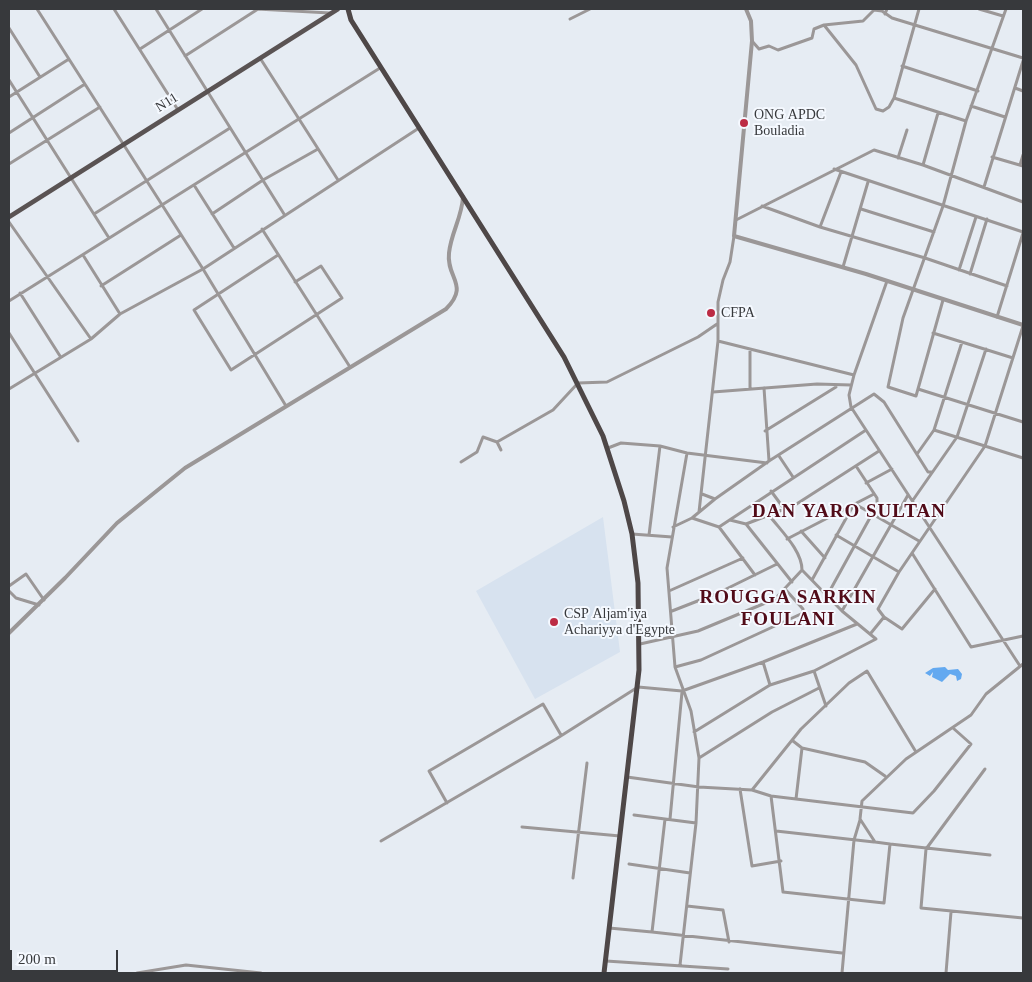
<!DOCTYPE html>
<style>
body{margin:0}
#map{position:relative;width:1032px;height:982px;overflow:hidden;background:#e6ecf3;font-family:"Times New Roman",serif}
canvas{display:block}
.frame{position:absolute;inset:0;border:10px solid #37393c;pointer-events:none}
.scale{position:absolute;left:10px;top:950px;width:108px;height:22px;box-sizing:border-box;border:2px solid #37393c;border-top:0;padding-left:6px;font-size:15px;line-height:18px;white-space:nowrap;color:#37393c;-webkit-text-stroke:4px #f5f9ff;paint-order:stroke}
</style>
<div id="map">
<canvas width="1032" height="982"></canvas>
<div class="frame"></div>
<div class="scale">200 m</div>
</div>
<script>
const c = document.querySelector('canvas').getContext('2d');
c.lineJoin = 'round';
function paint(path, color) { c.fillStyle = color; c.fill(path, 'evenodd'); }
function strokePath(path, color, width, dash) { c.strokeStyle = color; c.lineWidth = width; c.lineCap = dash ? 'butt' : 'round'; c.setLineDash(dash || []); c.stroke(path); }
function label(font, color, halo, rows, align = 'center') {
  c.font = font + ' "Times New Roman",serif'; c.lineWidth = 4; c.setLineDash([]); c.textBaseline = 'middle'; c.strokeStyle = halo; c.fillStyle = color; for (const [text, x, y, turn = 0] of rows) {
    c.save(); c.translate(x, y); c.rotate((+turn || 0) * Math.PI / 180); c.textAlign = isNaN(turn) ? turn : align; if (halo) c.strokeText(text, 0, 0); c.fillText(text, 0, 0); c.restore();
  }
}
paint(new Path2D(`
 M603,517l17,135 -85,47 -59,-108z`), '#d7e2ef');
paint(new Path2D(`
 M945,667l3,3 10,-1 4,5 -1,5 -4,2 -1,-5 -6,-2 -8,8 -10,-5 1,-5 -3,4 -5,-3 8,-5z`), '#63a9f0');
strokePath(new Path2D(`
 M37,9l166,260 83,137
 M114,9l64,101
 M156,9l128,205
 M257,9l73,4
 M979,9l24,7
 M885,14l2,-5
 M570,19l20,-10
 M824,25l39,-4 11,-11 8,1 10,7 131,40
 M9,28l31,49
 M752,41l7,8 10,-3 9,4 34,-12 2,-9 10,-4 32,40 20,44 7,2 6,-4 5,-9 25,-89
 M140,49l62,-40
 M185,56l73,-47
 M260,58l78,122
 M902,66l76,25
 M9,80l100,158
 M1015,88l8,3
 M9,97l60,-38
 M894,98l72,23
 M971,106l34,11
 M9,133l76,-49
 M992,157l31,9
 M898,158l9,-28
 M9,164l91,-57
 M923,165l15,-52
 M1020,165l3,-10
 M834,169l189,63
 M194,185l40,63
 M984,187l39,-126
 M762,206l58,21 105,31 82,28
 M861,209l73,23
 M94,214l136,-86
 M212,214l51,-34 55,-31
 M736,220l138,-70 49,15 100,37
 M9,222l82,117
 M820,227l21,-55
 M262,229l88,138
 M83,255l37,59
 M278,255l-84,55 37,60 111,-72 -21,-32 -26,16
 M843,267l25,-85
 M959,270l17,-53
 M970,274l17,-55
 M101,286l80,-51
 M20,293l40,63
 M943,300l-27,96 -28,-9 15,-69 40,-112 23,-85 40,-112
 M9,301l371,-233
 M997,317l26,-84
 M9,333l69,108
 M933,333l80,25
 M718,341l136,34 33,-94
 M750,349v39
 M854,375l-5,20 2,12 169,259
 M764,388l5,73
 M9,389l82,-50 29,-25 83,-45 216,-141
 M918,389l105,33
 M713,392l104,-8 34,1
 M934,430l89,28
 M765,431l71,-44
 M497,442l4,8
 M608,448l13,-5 39,3
 M917,454l17,-24 28,-88
 M779,456l14,21
 M461,462l16,-10 6,-15 14,5 56,-32 25,-27 29,-1 91,-45 19,-13
 M866,483l26,-14
 M771,491l14,19
 M702,494l13,5
 M913,500l44,-63 29,-88
 M855,504l64,37
 M699,512l19,-171v-39l5,-22 7,-18 4,-26
 M692,518l27,9 36,48
 M730,520l16,4 46,58
 M746,524l49,-19 84,-54
 M673,527l19,-9 23,-19 54,-38 105,-67 10,8 44,70h4
 M719,527l147,-97
 M801,531l24,27
 M632,534l40,3
 M649,535l11,-89 27,7 80,10
 M836,535l63,37
 M787,539l87,-45
 M912,553l59,94 52,-11
 M812,580l42,-76
 M9,586l17,-12 18,26
 M935,589l-33,40 -18,-12 -6,-8 21,-37 86,-126 38,-120
 M9,591l7,7 23,7
 M669,591l74,-33
 M828,594l49,-89v-7l-21,-32
 M672,611l46,-18 59,-29
 M842,611l66,-116
 M871,633l13,-16
 M640,644l58,-13 77,-32 27,-29c0,-20 -22,-40 -33,-55
 M763,662l7,23
 M675,667l26,-7 102,-47v-4l-18,-20
 M814,671l12,35
 M694,732l76,-47 44,-14 62,-32 -34,-28 -40,-41
 M793,741l9,7 63,14 20,14
 M699,758l73,-46 47,-24
 M985,769l-59,80 -5,59 102,10
 M627,777l72,10 53,3 49,-61 48,-46 18,-12 49,81
 M740,789l12,77 29,-5
 M752,790l19,6 142,17 21,-22 37,-47 -18,-16
 M771,796l12,96 101,11 6,-59 -15,-2 -15,-23 2,-18 44,-42 65,-44 15,-21 37,-30
 M796,799l6,-51
 M447,803l-18,-32 114,-67 18,31
 M634,815l62,8
 M670,819l12,-127
 M522,827l98,9
 M776,831l98,11
 M381,841l175,-102 82,-52 44,4 81,-29 94,-38
 M890,844l100,11
 M629,864l61,9
 M573,878l14,-115
 M687,906l36,4 6,32
 M609,928l43,4 13,-113
 M652,932l190,21
 M606,961l122,8
 M680,965l16,-142 3,-65 -8,-47 -16,-44 -8,-99 20,-115
 M137,973l49,-8 75,8
 M842,973l12,-133 6,-20
 M946,973l5,-61`), '#9b9797', 3);
strokePath(new Path2D(`
 M746,9l5,12 1,20 -18,195 132,38 157,51
 M9,633l56,-55 52,-55 68,-55 261,-159c24,-24 0,-31 3,-56 2,-20 13,-36 14,-56`), '#9b9797', 4);
strokePath(new Path2D(`
 M9,217l329,-208`), '#5a5353', 4.5);
strokePath(new Path2D(`
 M348,9l3,11 213,337 39,79 21,65 8,33 6,49 1,87 -35,303`), '#4e4747', 5);
for (const [x, y, r, color] of [
 [744,123,5,"#bc2b44"],
 [711,313,5,"#bc2b44"],
 [554,622,5,"#bc2b44"]
]) { const dot = new Path2D(); dot.arc(x, y, r, 0, 2 * Math.PI); c.fillStyle = color; c.fill(dot); strokePath(dot, '#f5f9ff', 2); }
label('14px', '#37393c', '#f5f9ff', [
 ["N11",167,103,-32]
]);
label('14px', '#37393c', '#f5f9ff', [
 ["ONG APDC",754,115],
 ["Bouladia",754,131],
 ["CFPA",721,313],
 ["CSP Aljam'iya",564,614],
 ["Achariyya d'Egypte",564,630]
], 'left');
c.letterSpacing = '1px';
label('bold 19px', '#510b18', '#f5f9ff', [
 ["DAN YARO SULTAN",849,512],
 ["ROUGGA SARKIN",788,598],
 ["FOULANI",788,620]
]);
c.letterSpacing = '0px';
</script>
